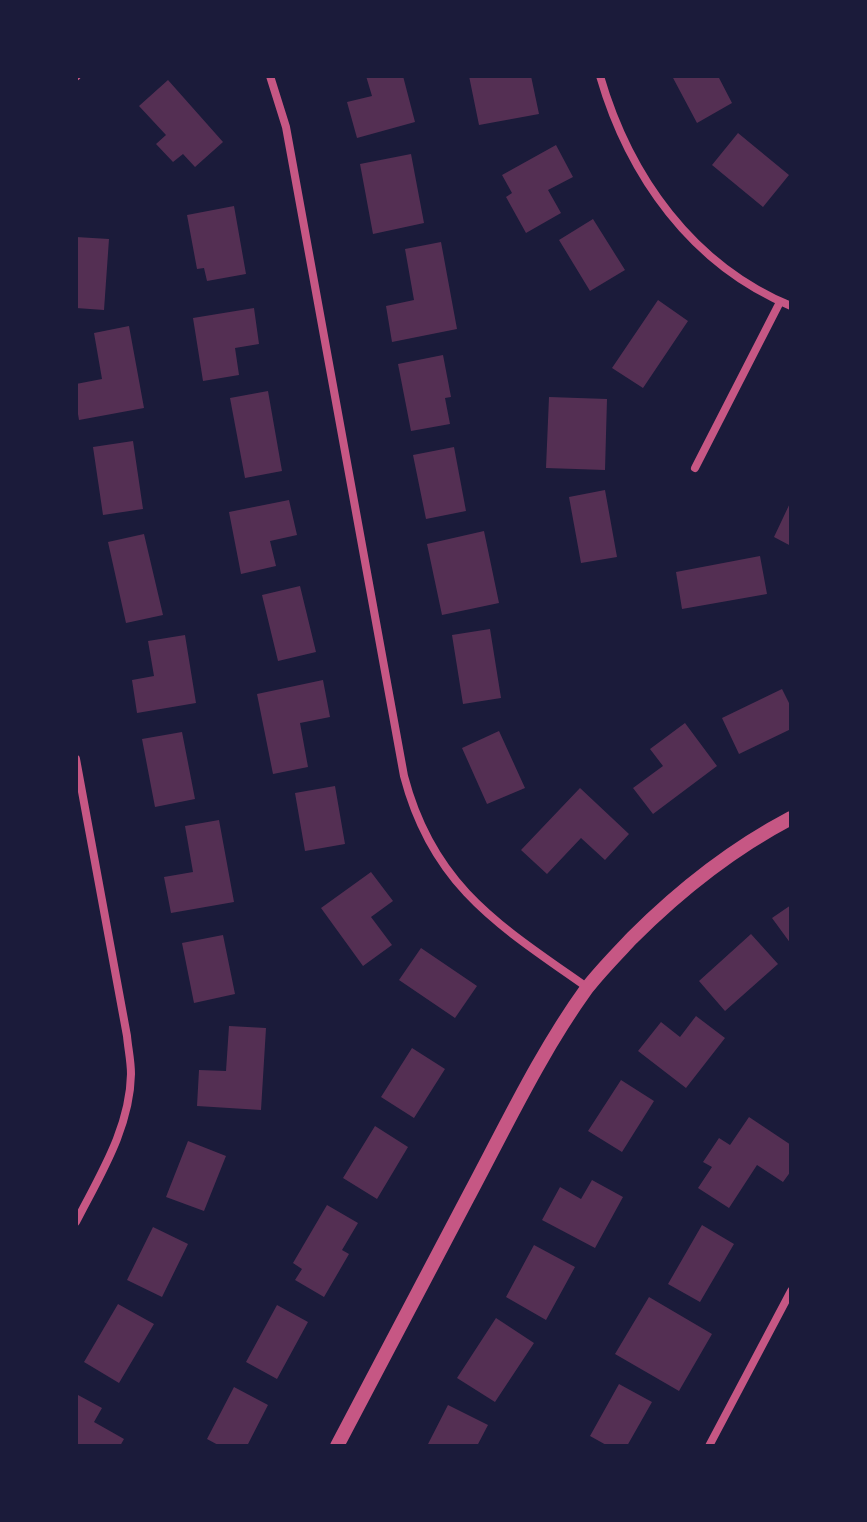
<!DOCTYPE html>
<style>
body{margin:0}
#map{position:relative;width:867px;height:1522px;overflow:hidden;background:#1b1b3a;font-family:Barlow,sans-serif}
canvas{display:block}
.frame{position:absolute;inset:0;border:78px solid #1b1b3a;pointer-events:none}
</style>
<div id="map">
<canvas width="867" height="1522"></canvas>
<div class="frame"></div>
</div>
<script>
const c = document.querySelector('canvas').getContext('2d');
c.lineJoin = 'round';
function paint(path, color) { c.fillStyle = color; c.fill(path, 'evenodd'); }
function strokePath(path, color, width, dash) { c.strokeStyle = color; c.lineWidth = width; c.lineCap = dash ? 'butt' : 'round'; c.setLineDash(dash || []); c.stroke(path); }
paint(new Path2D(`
 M366,76h37l12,46 -58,16 -10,-36 25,-6z
 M469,76h62l8,38 -60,11z
 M672,76h46l14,27 -35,20z
 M168,80l55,62 -28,25 -12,-13 -10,8 -17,-18 10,-9 -27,-29z
 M738,133l51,42 -26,32 -51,-42z
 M556,145l17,32 -25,13 13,23 -35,20 -20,-36 6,-4 -10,-18z
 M411,154l13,69 -51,11 -13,-70z
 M234,206l12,68 -39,7 -3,-13 -7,1 -10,-54z
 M593,219l32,51 -35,21 -31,-51z
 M76,237l33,2 -5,71 -28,-2z
 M441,242l16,87 -65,13 -6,-36 28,-6 -9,-51z
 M658,300l30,21 -45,67 -31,-20z
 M254,308l5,36 -24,4 4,27 -36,6 -10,-63z
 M129,326l15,82 -65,12 -3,-18v-18l26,-5 -8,-46z
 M443,355l8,42 -6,1 5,26 -39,7 -13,-67z
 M268,391l14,80 -37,7 -15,-80z
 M549,397l58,2 -2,71 -59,-2z
 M133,441l10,68 -40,6 -10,-68z
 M454,447l12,64 -40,8 -13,-64z
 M605,490l12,67 -36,6 -12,-66z
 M289,500l8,35 -27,6 6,25 -35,8 -12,-62z
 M791,501v45l-17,-9z
 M484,531l15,72 -57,12 -15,-71z
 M144,534l19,81 -37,8 -18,-81z
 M760,556l7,38 -85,15 -6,-37z
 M300,586l16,66 -38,9 -16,-66z
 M490,629l11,69 -38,6 -11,-69z
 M185,635l11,68 -59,10 -5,-33 22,-4 -6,-35z
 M323,680l7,37 -30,6 8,44 -35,7 -16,-80z
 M782,689l9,18v22l-52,25 -17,-36z
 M685,723l32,43 -64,48 -20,-26 30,-22 -13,-17z
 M499,731l26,57 -38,16 -25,-56z
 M182,732l13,67 -40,8 -13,-68z
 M335,786l10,58 -40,7 -10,-58z
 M580,788l49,46 -24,26 -24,-22 -34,36 -26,-24z
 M219,820l15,82 -63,11 -7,-36 29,-5 -8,-46z
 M371,872l22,29 -22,16 21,28 -29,21 -42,-58z
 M791,905v39l-19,-26z
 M751,934l27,30 -53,47 -26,-30z
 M223,935l12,59 -41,9 -12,-60z
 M421,948l56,38 -22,32 -56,-38z
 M696,1016l29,22 -39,50 -48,-37 23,-29 19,15z
 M229,1026l37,2 -5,82 -64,-4 2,-36 27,1z
 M412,1048l33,21 -31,49 -33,-21z
 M621,1080l33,21 -32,51 -34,-21z
 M749,1117l42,28v26l-8,11 -26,-17 -28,43 -31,-20 14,-21 -9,-5 16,-24 11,7z
 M375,1126l33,21 -31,52 -34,-21z
 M188,1141l38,15 -22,55 -38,-14z
 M592,1180l31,17 -28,51 -53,-28 18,-33 21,12z
 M327,1205l31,18 -16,27 7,4 -25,43 -29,-17 7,-11 -9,-6z
 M702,1225l32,19 -34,58 -32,-18z
 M153,1227l35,17 -26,53 -35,-17z
 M534,1245l41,22 -29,53 -40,-23z
 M649,1297l63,37 -33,57 -64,-37z
 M118,1304l36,20 -35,59 -35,-21z
 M277,1305l31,17 -31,57 -31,-17z
 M496,1318l38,25 -39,59 -38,-24z
 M619,1384l33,18 -25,44h-19l-18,-10z
 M234,1387l34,18 -21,41h-27l-13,-7z
 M78,1395l24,13 -8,14 30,17 -4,7h-44v-48z
 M448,1405l40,20 -11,21h-50z`), '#542f53');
strokePath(new Path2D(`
 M270,76l16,51 118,649c29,111 96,150 184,212
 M600,76c29,100 92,189 191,230
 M76,77l1,-1
 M695,468l85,-166
 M76,759l51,277c1,12 4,25 4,38 -1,54 -31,101 -55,148
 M709,1446l82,-155`), '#c65784', 8);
strokePath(new Path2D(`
 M337,1446c43,-82 87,-165 130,-247 38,-71 73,-146 120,-211 14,-18 30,-34 45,-50 47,-47 100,-89 159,-120`), '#c65784', 14);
</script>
